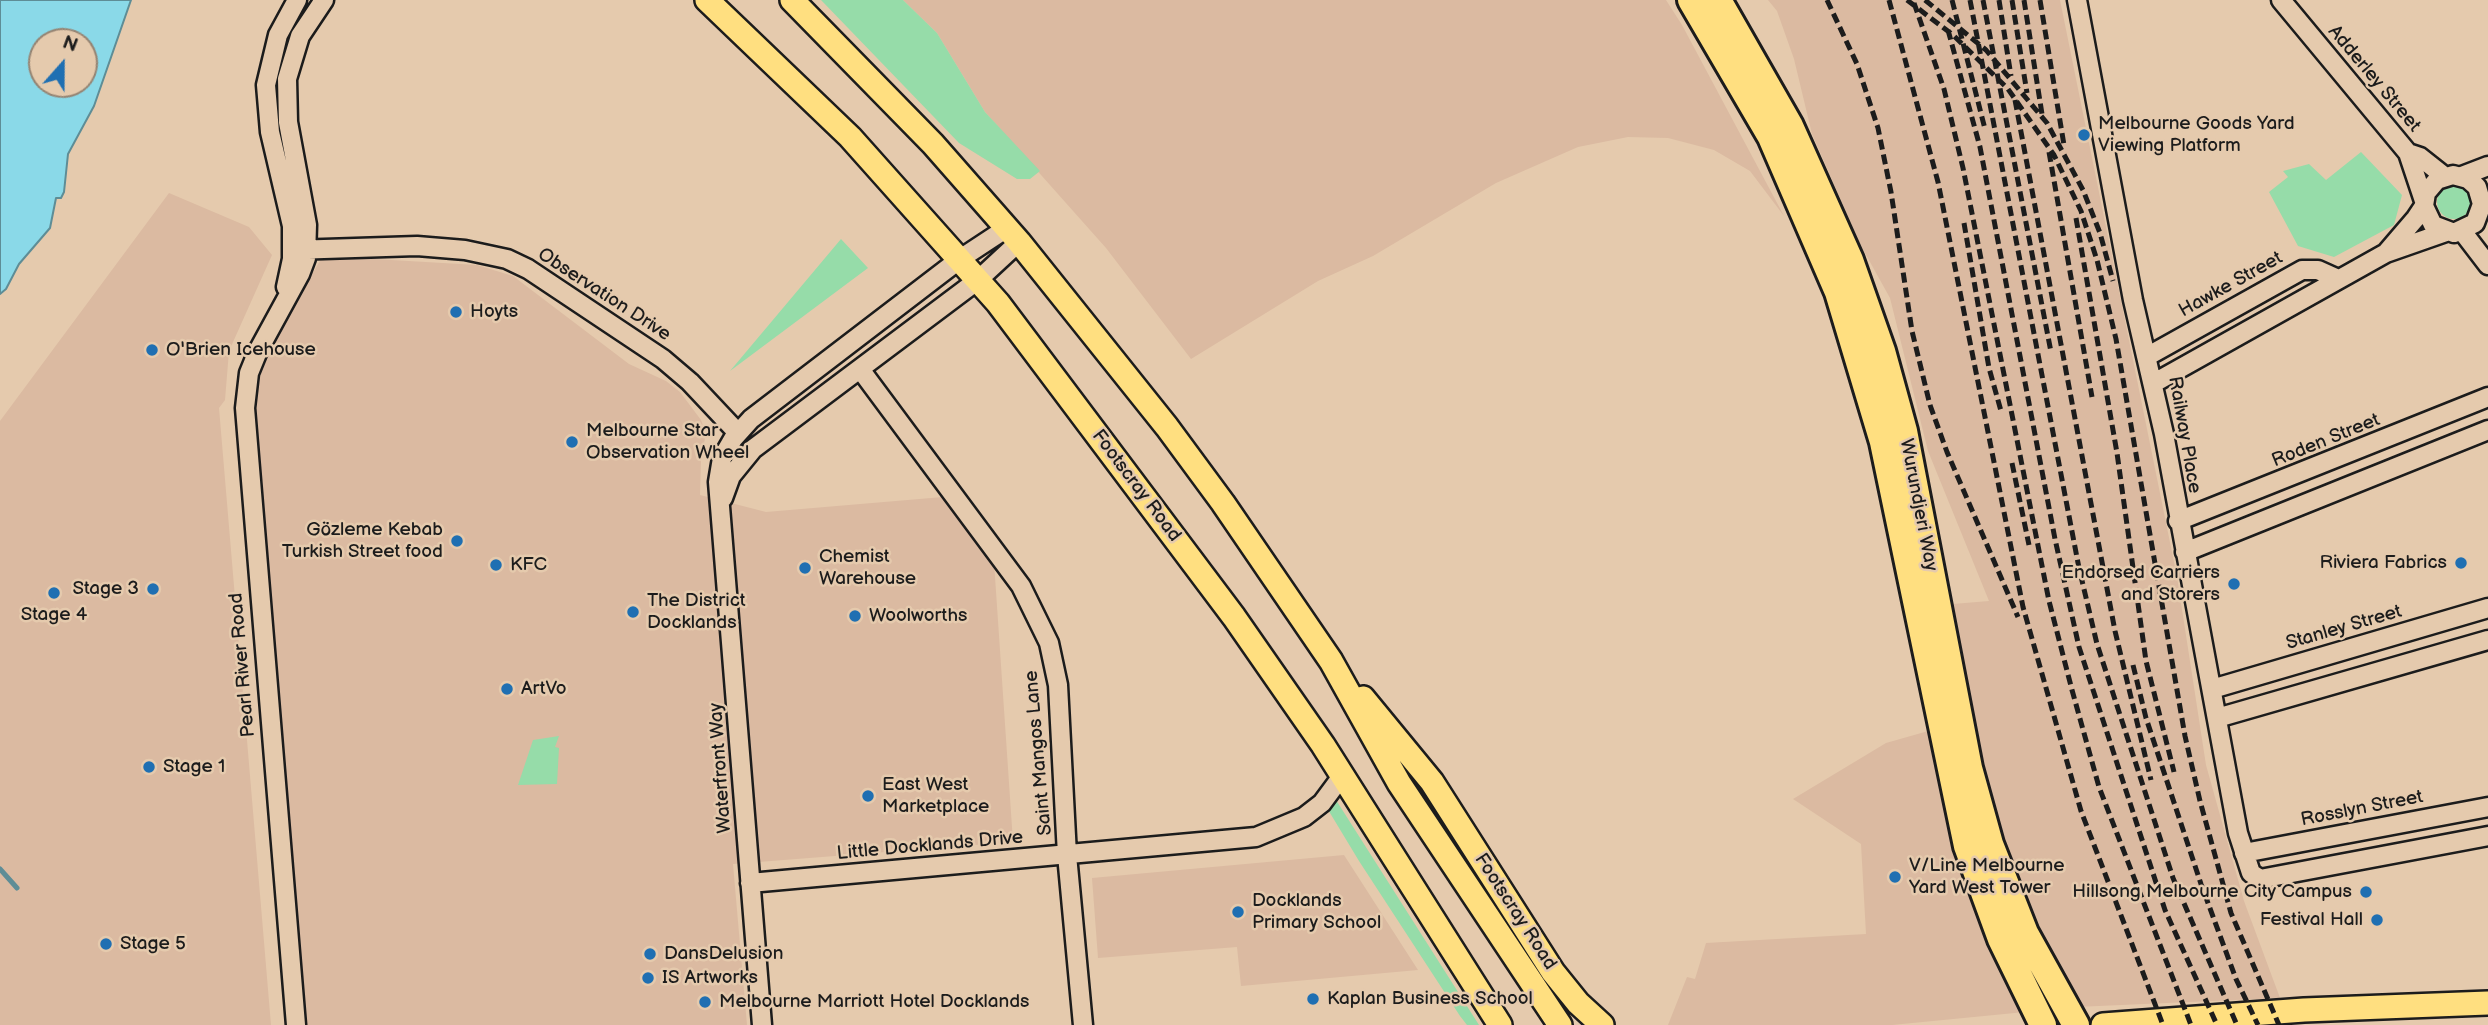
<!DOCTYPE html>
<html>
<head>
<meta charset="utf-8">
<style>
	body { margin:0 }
	#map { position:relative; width:2488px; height:1025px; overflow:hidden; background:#e5caad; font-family:"Balsamiq Sans",sans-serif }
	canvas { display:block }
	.north { position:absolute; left:28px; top:28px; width:70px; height:70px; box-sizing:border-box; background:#e5caad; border:2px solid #958473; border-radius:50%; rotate:21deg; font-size:19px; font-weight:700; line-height:28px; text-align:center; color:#1c1c1c }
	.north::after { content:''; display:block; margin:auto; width:24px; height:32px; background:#1f6fb2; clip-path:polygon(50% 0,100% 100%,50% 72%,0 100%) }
</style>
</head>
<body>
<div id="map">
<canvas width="2488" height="1025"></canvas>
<div class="north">N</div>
</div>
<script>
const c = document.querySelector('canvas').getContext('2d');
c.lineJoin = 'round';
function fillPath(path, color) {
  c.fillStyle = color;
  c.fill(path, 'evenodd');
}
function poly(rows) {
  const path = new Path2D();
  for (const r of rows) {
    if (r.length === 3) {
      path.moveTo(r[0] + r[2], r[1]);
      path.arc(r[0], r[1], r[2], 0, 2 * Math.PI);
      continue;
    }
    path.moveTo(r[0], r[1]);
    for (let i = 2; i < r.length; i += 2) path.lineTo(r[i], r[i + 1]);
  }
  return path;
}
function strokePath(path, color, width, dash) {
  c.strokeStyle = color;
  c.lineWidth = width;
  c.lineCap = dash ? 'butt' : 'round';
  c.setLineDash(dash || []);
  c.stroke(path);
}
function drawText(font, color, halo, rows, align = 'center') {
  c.font = font + ' "Balsamiq Sans",sans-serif';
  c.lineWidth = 5;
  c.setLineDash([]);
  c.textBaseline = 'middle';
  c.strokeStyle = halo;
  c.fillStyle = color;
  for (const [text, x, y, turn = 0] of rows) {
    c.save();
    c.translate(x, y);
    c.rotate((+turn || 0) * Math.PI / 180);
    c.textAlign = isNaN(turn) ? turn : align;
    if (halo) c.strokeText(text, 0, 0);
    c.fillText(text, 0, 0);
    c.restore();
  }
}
fillPath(poly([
	[903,0,1666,0,1682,25,1784,216,1750,171,1714,150,1668,138,1628,137,1578,147,1496,183,1373,256,1318,281,1191,359,1106,248,985,112,937,33],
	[1768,0,2060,0,2177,577,2206,765,2244,901,2280,998,2076,1007,1892,1025,1668,1025,1687,977,1695,979,1706,943,1866,934,1861,844,1793,799,1886,743,1967,720,1953,604,1989,601,1928,451,1890,298,1860,244,1812,134,1794,59,1777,11],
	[169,193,249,227,272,255,229,351,225,400,219,408,271,1025,0,1025,0,421],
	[323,256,477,265,513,276,629,364,666,381,680,392,701,420,706,433,701,459,700,495,766,512,943,497,994,562,1013,842,733,864,747,1025,305,1025,253,412,262,368,279,328],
	[1344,855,1418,970,1241,986,1237,947,1098,958,1092,878]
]), '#dbbaa1');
fillPath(poly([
	[821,0,903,0,937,33,985,112,1040,171,1030,179,1017,179,959,143],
	[2361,152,2402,195,2394,225,2334,257,2298,246,2269,192,2288,177,2283,171,2309,164,2326,180],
	[2454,202,17],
	[841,239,868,268,730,371],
	[559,736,555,747,559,748,557,784,518,785,533,740],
	[1336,800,1479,1025,1467,1025,1460,1016,1359,861,1327,808]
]), '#96dca9');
const water = poly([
	[0,0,131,0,94,106,68,154,64,192,61,198,56,198,50,228,19,264,6,289,0,294,0,0],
	[84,42,84,84,42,84,42,42,84,42]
]);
fillPath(water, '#8ad9e8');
strokePath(water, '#5e8d96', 2);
strokePath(poly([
	[0,869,17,888]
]), '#5e8d96', 5);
const minor = poly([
	[2077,0,2133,300,2164,434,2238,833,2251,873,2260,879,2488,836],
	[2281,0,2408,153,2424,201],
	[2408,153,2420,157,2444,176],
	[2462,176,2488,166],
	[2462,231,2488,265],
	[293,250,417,246,465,250,507,259,528,269,663,359,690,382,738,433],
	[2386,253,2416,218,2424,206,2426,193,2437,180,2453,175,2468,179,2477,187,2482,204,2475,223,2454,233,2433,225,2424,206],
	[286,287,292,259,292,226,270,132,266,85,278,35,297,0],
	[2148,356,2302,270,2318,270,2338,279],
	[860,369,1021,586,1049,643,1058,685,1067,855,1083,1025],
	[2154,383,2386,253,2446,232],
	[723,498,731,476,753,449,978,280,1019,242],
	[2178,521,2488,397],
	[2185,552,2488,430],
	[2212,689,2488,608],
	[2217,718,2488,640],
	[2244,853,2488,807],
	[750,883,1256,837,1304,817,1322,803,1342,776],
	[296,1025,245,408,249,373,258,351,300,274,306,258,307,225,288,122,287,79,300,36,324,0],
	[762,1025,718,482,722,458,733,439,751,419,960,259,1007,228]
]);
const major = poly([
	[707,0,850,137,998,303,1234,617,1323,745,1500,1025],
	[792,0,933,144,1019,242,1167,427,1223,503,1331,661,1399,783,1560,1025],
	[1363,698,1432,782,1553,972,1578,1003,1602,1025],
	[2103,1025,2304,1010,2488,1003]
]);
const highway = poly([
	[1691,0,1771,137,1838,292,1883,442,1967,846,2001,939,2043,1025],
	[1718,0,1790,126,1850,260,1882,351,1904,431,1969,768,1990,844,2025,933,2076,1025]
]);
strokePath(minor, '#1c1c1c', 23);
strokePath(major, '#1c1c1c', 28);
strokePath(highway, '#1c1c1c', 32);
strokePath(minor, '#e5caad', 18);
strokePath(major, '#ffdf80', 23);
strokePath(highway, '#ffdf80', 26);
strokePath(poly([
	[1827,0,1857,64,1878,128,1891,192,1912,331,1930,405,1947,452,2018,617],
	[1889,0,1938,182,2023,607,2081,811,2163,1025],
	[1907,0,1953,35,2008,89,2054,155,2081,211,2097,260,2116,339,2185,736,2200,801,2231,913,2279,1025],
	[1925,0,1986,50,2047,123,2083,190,2100,233,2113,281],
	[1952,0,1985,129],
	[1970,0,2079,568,2097,644,2173,878,2237,1025],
	[1983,0,2051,352],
	[1999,0,2011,76],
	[2012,0,2027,93],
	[2024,0,2042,114],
	[2040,0,2064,145],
	[1914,3,1944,89,1963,168,2049,601,2072,690,2099,787,2191,1025],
	[1948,30,1980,147,2055,539,2079,647,2165,910,2217,1025],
	[2015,100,2115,631,2151,780],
	[2049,152,2092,397],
	[2076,218,2117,453,2146,661,2174,772],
	[1964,223,1989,368,2001,411],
	[2012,463,2029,545],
	[2133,665,2146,718,2201,884,2236,979,2258,1025]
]), '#1c1c1c', 5, [10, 5]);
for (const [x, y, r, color] of [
	[2084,135,7,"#1f6fb2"],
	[456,312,7,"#1f6fb2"],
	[152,350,7,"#1f6fb2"],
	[572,442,7,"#1f6fb2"],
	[457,541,7,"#1f6fb2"],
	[2461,563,7,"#1f6fb2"],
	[496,565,7,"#1f6fb2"],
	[805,568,7,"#1f6fb2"],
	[2234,584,7,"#1f6fb2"],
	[153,589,7,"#1f6fb2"],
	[54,593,7,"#1f6fb2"],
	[633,612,7,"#1f6fb2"],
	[855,616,7,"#1f6fb2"],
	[507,689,7,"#1f6fb2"],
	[149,767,7,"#1f6fb2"],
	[868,796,7,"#1f6fb2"],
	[1895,877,7,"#1f6fb2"],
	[2366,892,7,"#1f6fb2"],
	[1238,912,7,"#1f6fb2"],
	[2377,920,7,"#1f6fb2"],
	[106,944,7,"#1f6fb2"],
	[650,954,7,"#1f6fb2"],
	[648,978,7,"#1f6fb2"],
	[1313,999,7,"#1f6fb2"],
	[705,1002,7,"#1f6fb2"]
]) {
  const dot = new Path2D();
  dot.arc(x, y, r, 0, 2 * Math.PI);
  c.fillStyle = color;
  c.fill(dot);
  strokePath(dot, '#e5caad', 2.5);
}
drawText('19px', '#1c1c1c', '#e5caad', [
	["Adderley Street",2374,79,50],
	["Hawke Street",2231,285,-29],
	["Observation Drive",604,295,33],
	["Railway Place",2184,435,80],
	["Roden Street",2326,441,-22],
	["Footscray Road",1136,486,53],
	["Wurundjeri Way",1918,505,79],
	["Stanley Street",2344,628,-16],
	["Pearl River Road",243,665,-95],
	["Saint Mangos Lane",1039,753,-95],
	["Waterfront Way",721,768,-94],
	["Rosslyn Street",2362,809,-11],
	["Little Docklands Drive",930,846,-5],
	["Footscray Road",1515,912,57]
]);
drawText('19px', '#1c1c1c', '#e5caad', [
	["Melbourne Goods Yard",2098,124],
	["Viewing Platform",2098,146],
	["Hoyts",470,312],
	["O'Brien Icehouse",166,350],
	["Melbourne Star",586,431],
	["Observation Wheel",586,453],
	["Gözleme Kebab",443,530,"right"],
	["Turkish Street food",443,552,"right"],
	["Chemist",819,557],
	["Warehouse",819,579],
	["Riviera Fabrics",2447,563,"right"],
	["KFC",510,565],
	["Endorsed Carriers",2220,573,"right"],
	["and Storers",2220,595,"right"],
	["Stage 3",139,589,"right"],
	["The District",647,601],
	["Docklands",647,623],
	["Stage 4",54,615,"center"],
	["Woolworths",869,616],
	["ArtVo",521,689],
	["Stage 1",163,767],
	["East West",882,785],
	["Marketplace",882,807],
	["V/Line Melbourne",1909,866],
	["Yard West Tower",1909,888],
	["Hillsong Melbourne City Campus",2352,892,"right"],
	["Docklands",1252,901],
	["Primary School",1252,923],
	["Festival Hall",2363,920,"right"],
	["Stage 5",120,944],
	["DansDelusion",664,954],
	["IS Artworks",662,978],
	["Kaplan Business School",1327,999],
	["Melbourne Marriott Hotel Docklands",719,1002]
], 'left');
</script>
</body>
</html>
